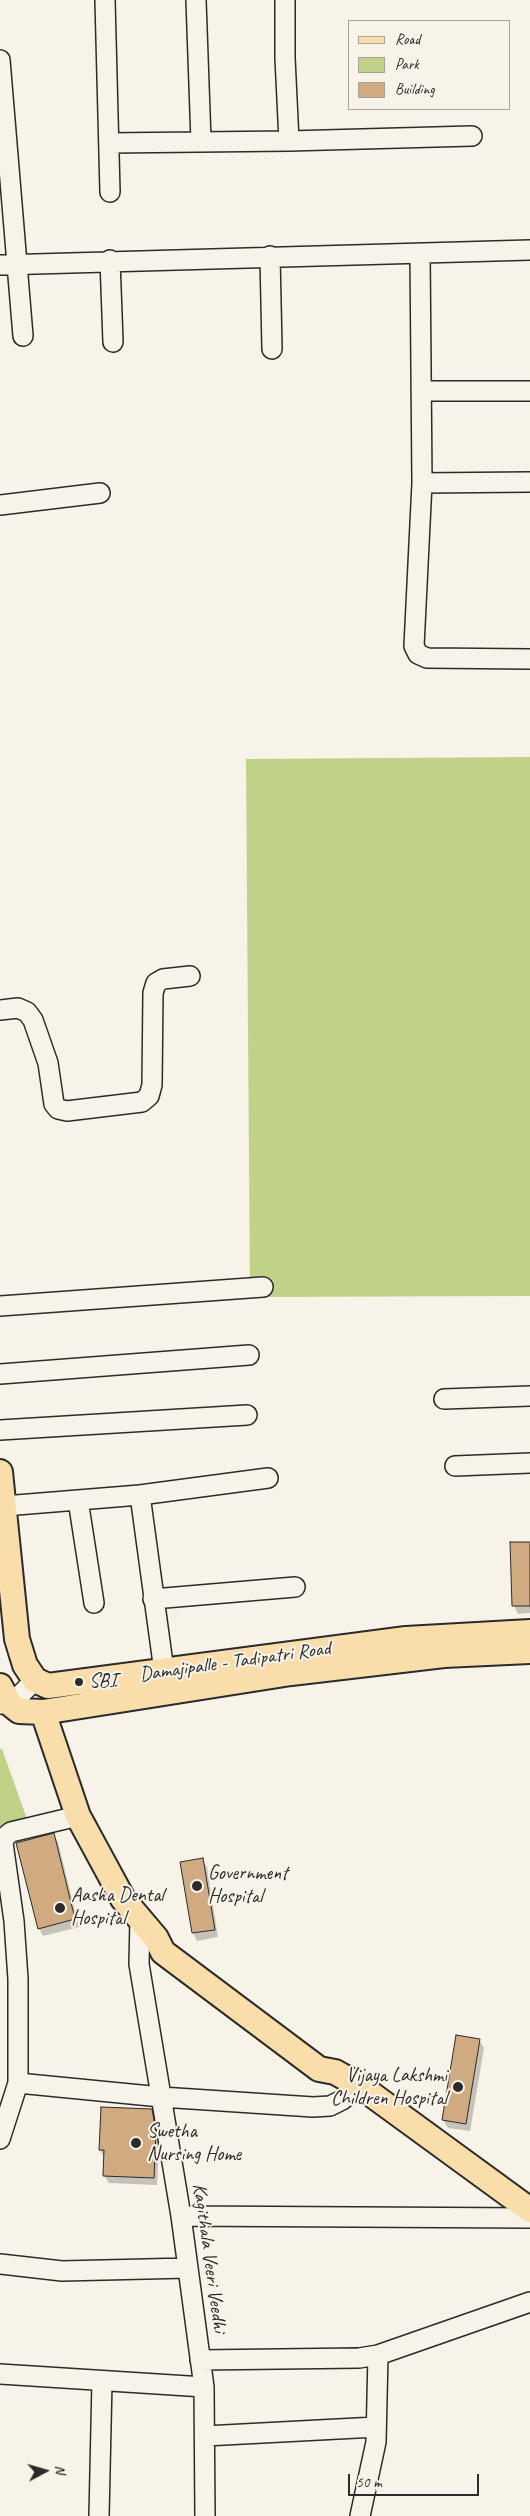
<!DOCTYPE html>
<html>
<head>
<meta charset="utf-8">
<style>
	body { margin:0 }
	#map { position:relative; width:530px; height:2516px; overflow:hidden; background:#f7f3e8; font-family:Caveat,sans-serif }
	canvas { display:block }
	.legend { position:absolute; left:348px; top:20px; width:162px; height:90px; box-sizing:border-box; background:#f7f3e8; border:1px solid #a5a39c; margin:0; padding:6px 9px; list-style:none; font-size:15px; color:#2b2b2b }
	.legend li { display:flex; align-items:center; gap:10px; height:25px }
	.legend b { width:25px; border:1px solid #a5a39c }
	.north { position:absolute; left:20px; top:2446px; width:50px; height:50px; -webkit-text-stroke:4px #f7f3e8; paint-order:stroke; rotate:84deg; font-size:14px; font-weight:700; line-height:20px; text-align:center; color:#2b2b2b }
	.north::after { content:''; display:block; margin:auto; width:18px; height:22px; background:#2b2b2b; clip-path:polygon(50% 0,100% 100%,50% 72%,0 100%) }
	.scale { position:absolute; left:348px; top:2474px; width:131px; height:22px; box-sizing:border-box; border:2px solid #2b2b2b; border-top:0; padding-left:6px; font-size:15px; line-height:18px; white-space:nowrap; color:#2b2b2b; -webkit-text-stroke:4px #f7f3e8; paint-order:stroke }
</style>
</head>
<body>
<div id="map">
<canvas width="530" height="2516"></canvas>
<ul class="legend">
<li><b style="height:6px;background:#f9deab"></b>Road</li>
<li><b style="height:14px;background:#bfd288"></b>Park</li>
<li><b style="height:14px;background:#d0ab82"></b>Building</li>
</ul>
<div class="north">N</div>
<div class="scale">50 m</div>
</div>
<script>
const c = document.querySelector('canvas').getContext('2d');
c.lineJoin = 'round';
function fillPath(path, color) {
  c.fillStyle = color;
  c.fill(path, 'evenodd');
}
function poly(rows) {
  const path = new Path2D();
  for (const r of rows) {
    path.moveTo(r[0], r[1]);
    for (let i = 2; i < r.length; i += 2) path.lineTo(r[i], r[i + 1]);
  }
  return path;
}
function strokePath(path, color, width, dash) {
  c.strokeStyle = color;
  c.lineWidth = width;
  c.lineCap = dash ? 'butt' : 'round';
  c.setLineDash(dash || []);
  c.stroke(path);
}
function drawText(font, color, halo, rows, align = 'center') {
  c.font = font + ' Caveat,sans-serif';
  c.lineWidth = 4;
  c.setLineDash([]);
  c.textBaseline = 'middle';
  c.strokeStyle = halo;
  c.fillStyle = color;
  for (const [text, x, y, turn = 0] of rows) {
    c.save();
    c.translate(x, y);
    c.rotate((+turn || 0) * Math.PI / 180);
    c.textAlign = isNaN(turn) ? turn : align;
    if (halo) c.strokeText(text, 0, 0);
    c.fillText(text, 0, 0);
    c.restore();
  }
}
fillPath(poly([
	[530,757,530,1296,250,1297,246,759],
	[0,1749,2,1749,31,1830,0,1833]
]), '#bfd288');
fillPath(poly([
	[530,1543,530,1613,518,1614,514,1606],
	[53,1835,58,1842,79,1927,43,1936,39,1928],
	[202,1860,207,1867,218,1937,197,1941,193,1933,181,1863],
	[479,2040,484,2048,470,2131,448,2128,443,2120],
	[151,2110,156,2118,159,2141,157,2185,109,2183,104,2175,104,2158,100,2150]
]), '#0003');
const building = poly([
	[510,1542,530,1542,530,1606,512,1606,510,1542],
	[54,1833,75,1919,38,1929,16,1843,54,1833],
	[203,1858,215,1930,192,1933,180,1862,203,1858],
	[456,2035,480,2039,466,2124,442,2120,456,2035],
	[101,2107,152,2109,156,2132,154,2178,103,2176,104,2150,99,2150,101,2107]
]);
fillPath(building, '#d0ab82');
strokePath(building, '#2b2b2b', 1);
const minor = poly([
	[105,0,110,192],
	[196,0,201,141],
	[285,0,285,58,289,141],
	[0,60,23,336],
	[109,143,289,141,472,136],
	[420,253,422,483,414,646,418,654,427,658,530,659],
	[270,256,272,349],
	[110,260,113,342],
	[0,265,530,250],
	[421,391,530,391],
	[422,483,530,482],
	[0,505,100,493],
	[0,1010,18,1008,27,1012,33,1020,48,1063,54,1104,58,1109,67,1111,142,1102,149,1096,152,1085,153,993,156,983,163,979,190,976],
	[0,1306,263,1287],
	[0,1374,249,1355],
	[444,1399,530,1396],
	[0,1430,247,1415],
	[455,1466,530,1463],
	[140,1495,164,1671],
	[78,1500,94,1603],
	[4,1506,140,1495,268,1478],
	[153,1599,295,1587],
	[0,1704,9,1703,20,1695,35,1680],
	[140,1919,139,1964,181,2216,204,2387,205,2516],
	[18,2083,18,1979,14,1921,3,1843,6,1836,11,1832,78,1816],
	[0,2139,18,2083,161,2097,313,2107,330,2106,342,2100,360,2086],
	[181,2216,530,2218],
	[0,2264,62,2271,188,2268],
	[200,2360,359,2358,378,2355,530,2302],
	[0,2374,204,2387],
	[205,2436,376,2427],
	[99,2516,102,2381],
	[360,2516,376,2442,378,2355]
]);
const major = poly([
	[0,1472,17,1639,25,1665,35,1680,48,1686,406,1639,530,1632],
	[0,1686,9,1703,19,1711,43,1712,291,1673,444,1655,530,1651],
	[43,1712,78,1816,123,1899,156,1938,163,1952,319,2069,335,2072,360,2086,530,2210]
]);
strokePath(minor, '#2b2b2b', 22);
strokePath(major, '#2b2b2b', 28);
strokePath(minor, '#f7f3e8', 19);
strokePath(major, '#f9deab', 24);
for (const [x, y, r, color] of [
	[79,1682,5,"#2b2b2b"],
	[197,1886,6,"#2b2b2b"],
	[60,1908,6,"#2b2b2b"],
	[458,2087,6,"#2b2b2b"],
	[136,2143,6,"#2b2b2b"]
]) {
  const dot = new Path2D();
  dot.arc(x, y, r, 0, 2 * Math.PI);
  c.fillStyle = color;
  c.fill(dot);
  strokePath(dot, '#f7f3e8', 2);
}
drawText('20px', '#2b2b2b', '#f7f3e8', [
	["Damajipalle - Tadipatri Road",235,1662,-8],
	["Kagithala Veeri Veedhi",209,2258,82]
]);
drawText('20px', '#2b2b2b', '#f7f3e8', [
	["SBI",89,1682],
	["Government",208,1874],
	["Hospital",208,1897],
	["Aasha Dental",71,1896],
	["Hospital",71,1919],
	["Vijaya Lakshmi",447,2076,"right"],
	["Children Hospital",447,2099,"right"],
	["Swetha",147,2132],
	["Nursing Home",147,2155]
], 'left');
</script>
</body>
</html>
